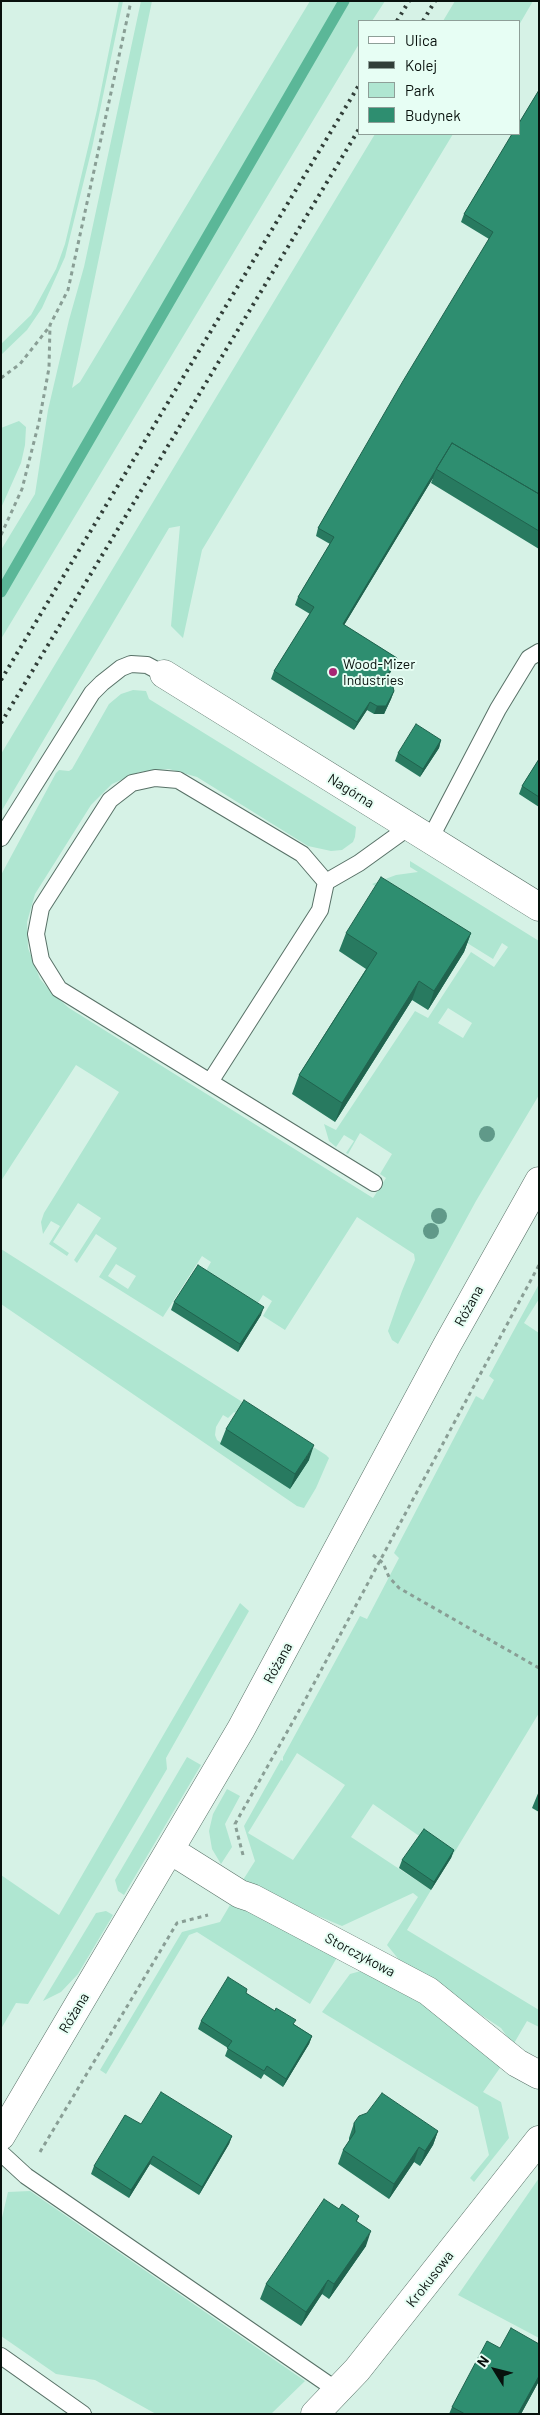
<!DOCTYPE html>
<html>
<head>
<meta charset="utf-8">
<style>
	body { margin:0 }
	#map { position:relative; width:540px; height:2415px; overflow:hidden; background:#d6f2e6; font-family:Barlow,sans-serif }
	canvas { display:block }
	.frame { position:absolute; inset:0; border:2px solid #08110d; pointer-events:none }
	.legend { position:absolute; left:358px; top:20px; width:162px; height:115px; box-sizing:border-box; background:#e7fef4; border:1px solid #8e9f98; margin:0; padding:6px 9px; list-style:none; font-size:15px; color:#08110d }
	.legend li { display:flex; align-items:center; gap:10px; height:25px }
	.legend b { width:25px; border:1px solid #8e9f98 }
	.north { position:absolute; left:470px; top:2345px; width:50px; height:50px; -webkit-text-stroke:4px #e7fef4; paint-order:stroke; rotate:306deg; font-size:14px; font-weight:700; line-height:20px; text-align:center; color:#08110d }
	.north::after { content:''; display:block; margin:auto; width:18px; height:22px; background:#08110d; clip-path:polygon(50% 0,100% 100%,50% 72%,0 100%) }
</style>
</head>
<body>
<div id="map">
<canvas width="540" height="2415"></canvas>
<div class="frame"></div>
<ul class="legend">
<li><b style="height:6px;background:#fff"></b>Ulica</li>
<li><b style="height:6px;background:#313e38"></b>Kolej</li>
<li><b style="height:14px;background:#afe6d1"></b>Park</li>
<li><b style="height:14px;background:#2e8e70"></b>Budynek</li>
</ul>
<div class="north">N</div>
</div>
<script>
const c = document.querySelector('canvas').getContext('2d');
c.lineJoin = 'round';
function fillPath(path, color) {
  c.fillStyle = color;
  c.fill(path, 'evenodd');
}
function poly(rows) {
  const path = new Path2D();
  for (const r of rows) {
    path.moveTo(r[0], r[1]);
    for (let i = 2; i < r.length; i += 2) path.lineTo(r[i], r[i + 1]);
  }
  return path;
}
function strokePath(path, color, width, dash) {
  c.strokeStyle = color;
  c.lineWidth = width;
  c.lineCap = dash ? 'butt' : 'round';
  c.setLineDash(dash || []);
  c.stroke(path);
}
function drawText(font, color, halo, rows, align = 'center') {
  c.font = font + ' Barlow,sans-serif';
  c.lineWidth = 4;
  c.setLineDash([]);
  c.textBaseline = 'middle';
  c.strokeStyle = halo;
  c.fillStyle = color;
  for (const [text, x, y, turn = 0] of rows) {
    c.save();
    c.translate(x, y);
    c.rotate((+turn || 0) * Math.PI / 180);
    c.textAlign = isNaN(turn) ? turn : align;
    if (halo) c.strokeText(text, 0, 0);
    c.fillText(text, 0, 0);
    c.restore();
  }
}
fillPath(poly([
	[119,1,123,1,92,148,65,257,42,308,27,330,1,355,1,344,31,315,56,269,65,244,97,110],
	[141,1,152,1,72,388,80,382,310,1,385,1,372,21,359,21,359,44,1,639,1,550,35,494,48,410,69,320,84,267],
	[455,1,533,1,519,25,519,21,443,21],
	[375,134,453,134,202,550,183,638,171,626,180,526,169,528,1,812,1,754],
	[19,421,26,427,25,445,21,463,1,508,1,428],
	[133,690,146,691,149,699,356,827,355,837,353,842,342,850,331,851,308,846,197,777,169,769,139,772,112,784,91,805,35,894,27,922,28,948,40,979,53,994,69,1008,373,1198,386,1178,380,1174,392,1154,360,1133,348,1154,346,1153,354,1141,344,1135,336,1147,329,1141,324,1124,336,1130,415,1011,428,1018,471,952,494,967,508,947,502,943,493,959,372,884,396,875,418,872,410,867,410,861,539,941,539,1095,476,1201,398,1344,392,1340,388,1331,402,1291,415,1260,414,1254,357,1217,285,1330,263,1316,272,1301,263,1295,255,1308,203,1276,211,1262,202,1256,163,1317,99,1277,117,1248,96,1234,77,1263,74,1260,101,1218,78,1203,53,1242,69,1253,67,1256,49,1244,60,1226,51,1221,43,1234,41,1222,44,1213,119,1092,76,1065,1,1181,1,875,56,773,59,770,69,771,72,769,109,704,121,694],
	[448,1008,472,1023,463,1038,438,1023],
	[116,1264,136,1276,128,1289,108,1276],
	[1,1249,326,1455,329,1458,316,1488,304,1508,297,1506,1,1304],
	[234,1412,308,1460,290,1488,217,1440,215,1435,216,1427,223,1415,228,1418],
	[539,1284,539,1299,524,1323,539,1333,539,1713,451,1858,373,1804,351,1837,431,1890,407,1930,539,2010,539,2027,527,2021,513,2045,501,2028,400,1961,387,1945,418,1897,413,1893,342,1926,245,1885,247,1882,243,1880,255,1861,244,1826,281,1760,283,1761,283,1757,360,1616,367,1619,399,1558,394,1553,476,1396,483,1400,494,1380,489,1376],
	[297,1753,345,1785,293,1860,248,1833],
	[240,1603,249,1611,166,1758,167,1769,28,2004,16,2003,1,2029,1,1875,59,1915],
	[187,1757,201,1765,124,1895,118,1891,115,1880],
	[227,1789,240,1796,225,1824,232,1847,221,1864,212,1849,209,1831,213,1814],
	[234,1904,339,1954,310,2004,197,1932,189,1935,106,2074,100,2070,182,1932,220,1922,230,1905,232,1906],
	[106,1911,113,1915,78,1974,61,1992,43,2001,96,1913],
	[368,1969,442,2013,502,2065,483,2092,501,2102,509,2138,474,2182,470,2178,489,2155,478,2107,322,2012,350,1974],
	[539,2178,539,2338,458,2295],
	[30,2191,305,2381,271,2414,156,2414,95,2380,56,2374,1,2336,1,2222,8,2192]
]), '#afe6d1');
strokePath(poly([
	[1,592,344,1]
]), '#5bb798', 11);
const service = poly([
	[1,838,92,693,102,683,121,668,131,664,147,665,164,674],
	[430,839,498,709,529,658,539,652],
	[210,1082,320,910,326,882],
	[374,1183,59,989,41,960,36,934,41,908,110,800,132,783,155,778,178,780,302,854,326,882,359,863,409,827],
	[1,2153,26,2176,338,2391],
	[1,2356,83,2414]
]);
const minor = poly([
	[164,674,539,907],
	[170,1850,240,1894,252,1898,428,1991,517,2063,539,2075],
	[1,2136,241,1729,446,1347,539,1181],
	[315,2414,357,2370,539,2140]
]);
strokePath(service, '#587167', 18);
strokePath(minor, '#587167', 29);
strokePath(poly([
	[1,378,20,364,50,326],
	[1,535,22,489,39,422,49,368,50,325,68,290,131,1],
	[373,1555,383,1563,389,1577,399,1588,539,1668],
	[243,1855,235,1824,304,1702,539,1265],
	[40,2152,177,1923,208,1915]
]), '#899e95', 3, [4, 4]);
strokePath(service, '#fff', 16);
strokePath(minor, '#fff', 28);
strokePath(poly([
	[397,21,409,1],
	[423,21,435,1],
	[1,680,359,85],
	[1,723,359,129]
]), '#313e38', 4, [2.5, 5]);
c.fillStyle = '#609989';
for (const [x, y] of [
	[487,1134],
	[439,1216],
	[431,1231]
]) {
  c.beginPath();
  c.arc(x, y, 8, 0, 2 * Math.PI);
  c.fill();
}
fillPath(poly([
	[539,90,539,549,431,483,433,478,344,625,397,658,394,666,386,680,394,691,391,699,384,714,374,714,367,710,354,730,271,679,274,671,310,614,295,605,298,597,330,544,316,536,318,528,489,239,461,222,464,214],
	[441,740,439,748,420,777,395,761,398,753],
	[539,759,539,807,519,794,522,786],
	[346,933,471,933,464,952,428,1010,412,1000,335,1122,292,1094,299,1075,366,969,339,951],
	[174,1302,261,1315,238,1352,171,1310],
	[226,1429,309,1460,290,1489,220,1444],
	[539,1791,539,1812,532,1808],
	[454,1850,451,1858,431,1890,399,1868,402,1860],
	[246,1993,312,2036,309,2044,283,2087,264,2074,261,2079,225,2056,228,2048,198,2029,201,2021],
	[354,2123,438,2131,433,2145,420,2166,414,2162,389,2199,338,2164,343,2150,349,2141,349,2138],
	[141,2124,232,2136,229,2144,199,2195,150,2164,129,2198,91,2174,94,2166],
	[339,2209,359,2216,357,2221,366,2246,329,2299,322,2294,301,2326,260,2299,266,2284],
	[539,2344,539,2381,521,2414,449,2414,452,2407,500,2348]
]), '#287a60');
fillPath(poly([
	[436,470,433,478,340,632,343,624],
	[397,658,394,666,382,687,385,679],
	[394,691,391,699,384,714,374,714,377,706],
	[370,702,367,710,354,730,357,722],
	[441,740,439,748,420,777,423,769],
	[471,933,464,952,428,1010,434,991],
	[419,981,412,1000,335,1122,342,1103],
	[264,1307,261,1315,238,1352,240,1344],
	[314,1445,309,1460,290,1489,295,1474],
	[454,1850,451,1858,431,1890,434,1882],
	[312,2036,309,2044,283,2087,286,2079],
	[438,2131,433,2145,420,2166,425,2151],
	[232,2136,229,2144,199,2195,202,2187],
	[419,2147,414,2162,389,2199,394,2184],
	[153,2156,150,2164,129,2198,131,2190],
	[371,2231,366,2246,329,2299,334,2284],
	[328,2280,322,2294,301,2326,306,2312],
	[539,2376,539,2381,521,2414,518,2414]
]), '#20634e');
const building = poly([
	[539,90,539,494,452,443,343,624,397,658,385,679,392,683,394,691,386,706,377,706,370,702,357,722,274,671,314,607,298,597,334,537,318,528,403,381,493,232,464,214,512,134,519,134,519,123,539,90],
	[452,443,539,494,539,531,436,469,452,443],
	[416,724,441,740,423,769,398,753,416,724],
	[539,759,539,797,522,786,539,759],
	[381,877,471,933,434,991,419,981,342,1103,299,1075,377,953,346,933,381,877],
	[198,1265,264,1307,240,1344,174,1302,198,1265],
	[244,1400,314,1445,295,1474,226,1429,244,1400],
	[424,1829,454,1850,434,1882,402,1860,424,1829],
	[228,1977,247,1989,246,1993,275,2011,276,2008,296,2020,293,2024,312,2036,286,2079,267,2066,264,2071,227,2048,232,2041,201,2021,228,1977],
	[161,2092,232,2136,202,2187,153,2156,131,2190,94,2166,125,2115,141,2124,161,2092],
	[382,2093,438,2131,425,2151,419,2147,394,2184,343,2150,355,2132,354,2123,359,2116,367,2113,382,2093],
	[324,2199,339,2209,342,2204,359,2216,356,2221,371,2231,334,2284,328,2280,306,2312,266,2284,324,2199],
	[511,2328,539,2344,539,2376,518,2414,465,2414,452,2407,487,2341,500,2348,511,2328]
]);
fillPath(building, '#2e8e70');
strokePath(building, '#20634e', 1);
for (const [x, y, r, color] of [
	[333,672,5,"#a82674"]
]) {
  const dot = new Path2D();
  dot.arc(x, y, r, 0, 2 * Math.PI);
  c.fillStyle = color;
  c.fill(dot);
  strokePath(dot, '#e7fef4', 2);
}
drawText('14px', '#08110d', '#e7fef4', [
	["Wood-Mizer",343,664],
	["Industries",343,680]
], 'left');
drawText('14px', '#08110d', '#e7fef4', [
	["Nagórna",351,791,32],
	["Różana",469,1306,-61],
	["Różana",278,1663,-61],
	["Storczykowa",360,1955,28],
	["Różana",74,2013,-59],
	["Krokusowa",430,2279,-52]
]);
</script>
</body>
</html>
